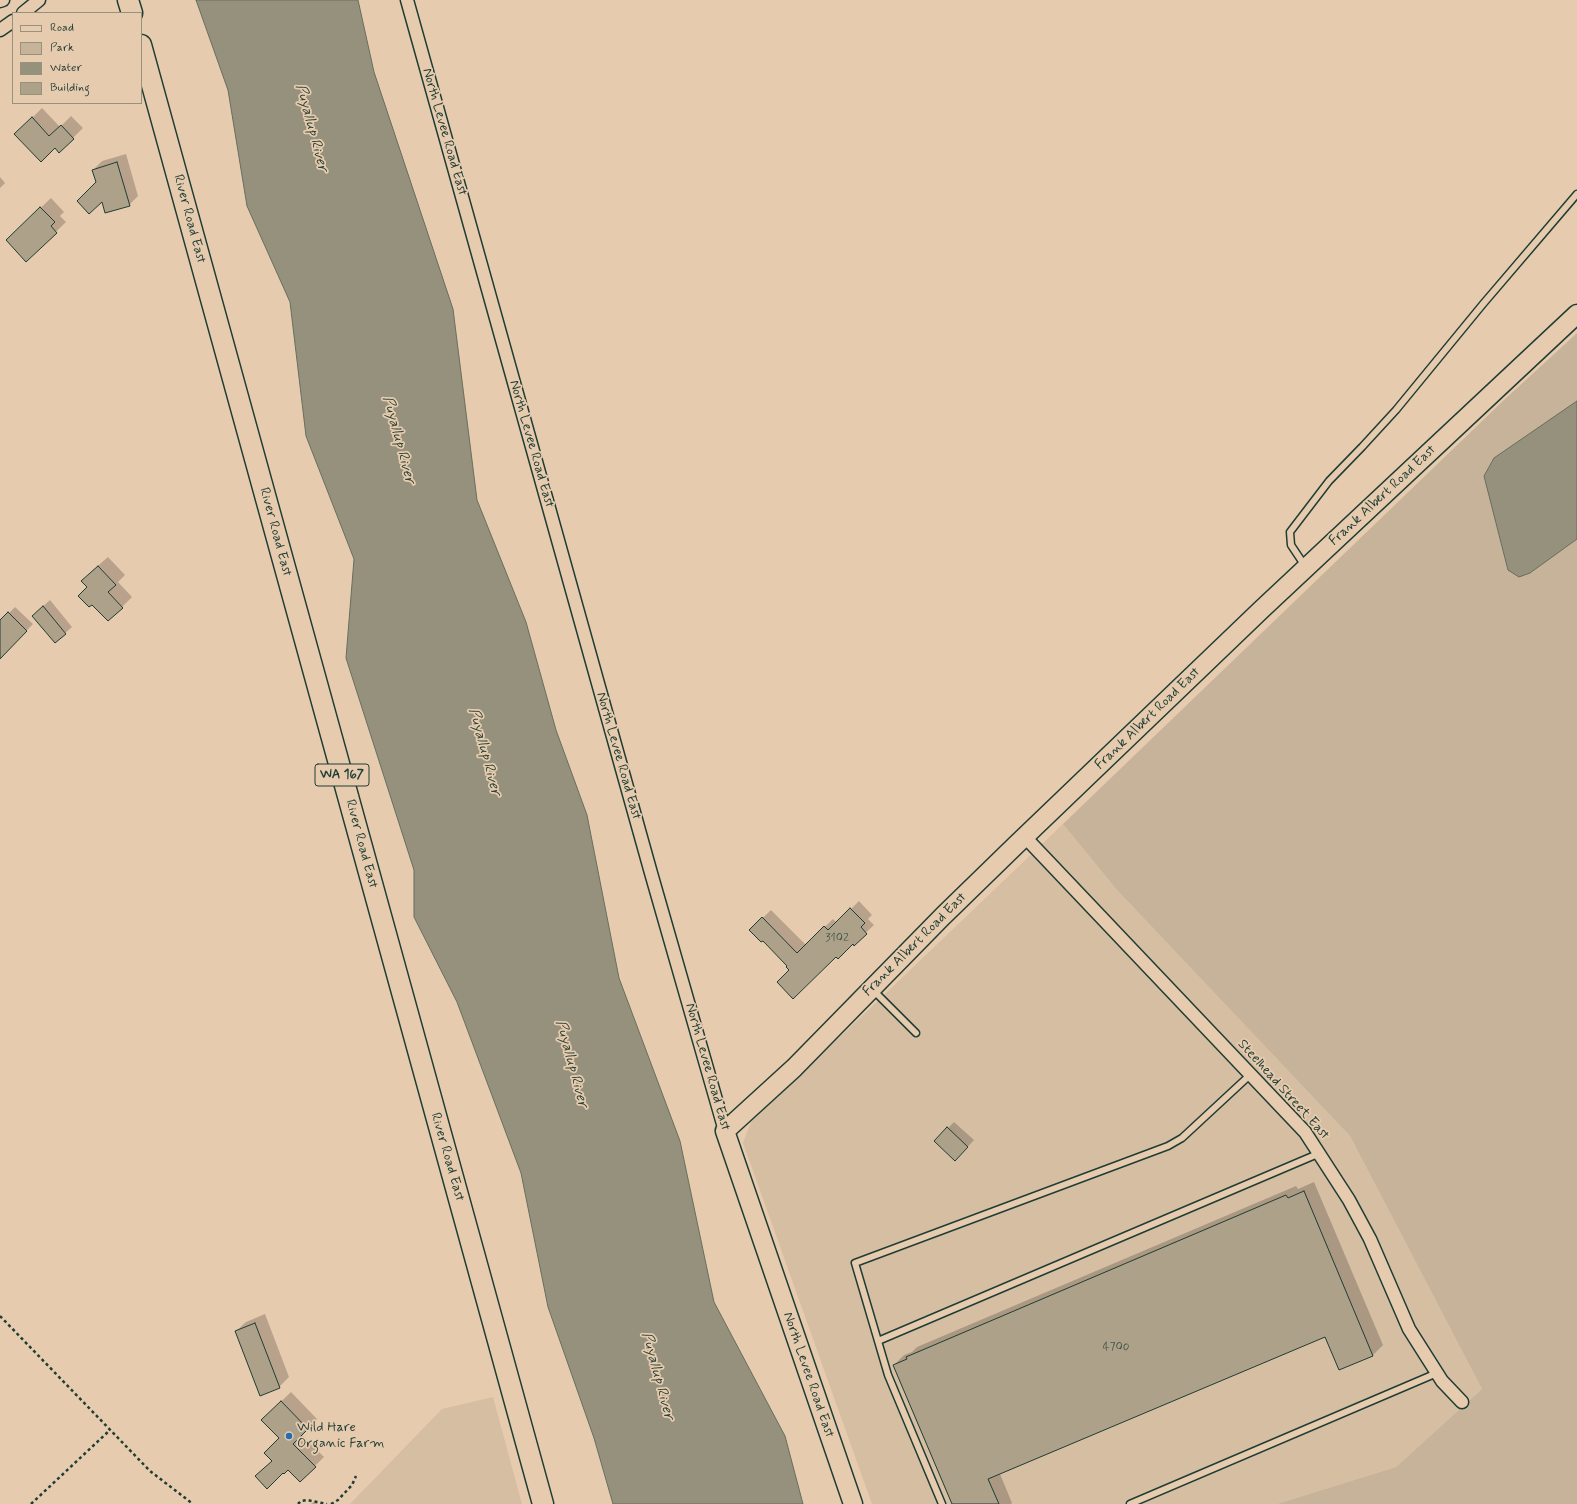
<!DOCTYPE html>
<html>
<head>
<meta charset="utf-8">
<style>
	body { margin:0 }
	#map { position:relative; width:1577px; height:1504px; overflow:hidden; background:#e7cbae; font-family:Mynerve,sans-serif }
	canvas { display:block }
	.legend { position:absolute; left:12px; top:12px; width:130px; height:92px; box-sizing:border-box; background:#e7cbae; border:1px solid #97927d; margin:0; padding:5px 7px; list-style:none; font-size:12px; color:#1f3d34 }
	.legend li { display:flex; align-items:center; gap:8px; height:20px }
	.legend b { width:20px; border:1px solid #97927d }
</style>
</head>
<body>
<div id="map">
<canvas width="1577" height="1504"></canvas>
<ul class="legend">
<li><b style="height:5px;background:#e7cbae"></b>Road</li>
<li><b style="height:11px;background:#c6b39a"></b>Park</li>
<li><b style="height:11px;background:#96917c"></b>Water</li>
<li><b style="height:11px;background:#ada18a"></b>Building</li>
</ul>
</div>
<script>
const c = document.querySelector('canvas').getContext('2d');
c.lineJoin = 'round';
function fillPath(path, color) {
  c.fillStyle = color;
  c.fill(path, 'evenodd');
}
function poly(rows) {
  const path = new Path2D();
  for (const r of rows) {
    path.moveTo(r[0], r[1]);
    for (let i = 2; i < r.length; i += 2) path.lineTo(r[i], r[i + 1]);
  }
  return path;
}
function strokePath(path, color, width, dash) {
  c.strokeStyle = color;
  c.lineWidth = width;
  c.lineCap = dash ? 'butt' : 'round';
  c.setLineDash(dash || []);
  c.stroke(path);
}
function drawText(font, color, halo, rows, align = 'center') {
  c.font = font + ' Mynerve,sans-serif';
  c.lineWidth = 3.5;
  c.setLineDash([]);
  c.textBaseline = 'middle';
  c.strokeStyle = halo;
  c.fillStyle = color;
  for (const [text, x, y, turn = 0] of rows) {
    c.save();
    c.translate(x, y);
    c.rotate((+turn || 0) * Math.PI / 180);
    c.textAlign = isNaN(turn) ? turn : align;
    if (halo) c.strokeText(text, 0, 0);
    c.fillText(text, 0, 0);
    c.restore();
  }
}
fillPath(poly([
	[1063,824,1117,890,1350,1136,1482,1389,1396,1467,1277,1504,872,1504,743,1143,751,1122],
	[493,1397,522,1504,350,1504,442,1409]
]), '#d6bea3');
fillPath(poly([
	[1577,333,1577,1504,1277,1504,1396,1467,1482,1389,1350,1136,1117,890,1063,824,1504,400]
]), '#c6b39a');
const water = poly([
	[196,0,358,0,374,72,453,309,477,500,526,622,556,730,587,815,619,978,680,1141,714,1302,785,1436,803,1504,613,1504,594,1438,548,1307,521,1173,457,1002,414,917,414,870,346,658,354,559,306,436,290,302,247,206,228,90,196,0],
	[1577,401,1577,539,1530,573,1519,577,1508,570,1484,476,1494,458,1577,401]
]);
fillPath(water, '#96917c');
strokePath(water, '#666f5f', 1);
fillPath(poly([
	[42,108,60,127,71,116,83,128,60,151,55,146,16,134],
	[126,154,138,196,129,205,97,183,93,170,102,161],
	[0,177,5,183,0,188],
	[51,198,64,212,60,216,66,222,26,261,7,240],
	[108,557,125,575,118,582,132,597,122,607,88,587,92,571],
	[50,600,72,627,55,642,39,610],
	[15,607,33,624,6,652,0,646,0,622],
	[859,901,872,915,868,919,874,925,854,944,853,943,836,956,790,970,789,966,763,939,750,930,771,910,806,945,833,919,837,923],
	[954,1122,974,1140,962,1153,948,1128],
	[1314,1182,1383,1345,1373,1355,1339,1369,1325,1336,1000,1474,1012,1503,1011,1504,953,1504,894,1365,904,1355,912,1352,917,1347,1296,1186,1298,1189],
	[265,1314,289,1377,279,1387,236,1331,246,1322],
	[291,1392,317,1419,301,1434,324,1457,300,1481,288,1469,273,1460,280,1438,262,1420],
	[315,1501,318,1504,311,1504]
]), '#0003');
const building = poly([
	[32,117,49,136,61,125,74,139,59,153,55,148,41,162,14,134,32,117],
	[117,162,130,206,105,213,102,202,89,214,77,201,96,182,92,170,117,162],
	[40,207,55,222,51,226,57,233,26,262,6,240,40,207],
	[98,566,116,585,108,592,123,608,108,621,92,605,89,607,78,596,87,587,81,581,98,566],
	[43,606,66,634,55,643,32,616,43,606],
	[8,612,27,631,0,659,0,620,8,612],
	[850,908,865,923,861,927,867,934,854,946,853,944,838,959,836,957,793,999,777,982,789,970,786,967,787,966,763,941,761,942,749,930,762,917,797,953,824,926,828,930,850,908],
	[947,1127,968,1147,955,1161,934,1141,947,1127],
	[1304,1191,1373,1356,1339,1370,1325,1337,988,1479,999,1504,952,1504,893,1365,907,1359,906,1357,1286,1195,1288,1198,1304,1191],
	[255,1323,280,1388,260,1396,235,1331,255,1323],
	[281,1401,308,1429,293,1444,316,1467,300,1482,288,1470,284,1474,283,1473,267,1489,255,1476,272,1461,264,1453,279,1438,261,1420,281,1401]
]);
fillPath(building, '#ada18a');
strokePath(building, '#1f3d34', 1);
const lane = poly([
	[1305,566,1291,545,1290,532,1329,481,1362,447,1396,410,1483,304,1577,194],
	[873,990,916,1033],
	[878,1341,1320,1153],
	[942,1504,888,1375,855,1263,1168,1146,1182,1138,1250,1075],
	[1130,1504,1437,1373]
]);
const street = poly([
	[407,0,651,873,725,1131],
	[0,1,3,0],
	[23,13,39,0],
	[0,30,13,21],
	[1025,837,1305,1132,1349,1200,1370,1239,1409,1329,1442,1381,1462,1402]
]);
const secondary = poly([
	[853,1504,725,1131,794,1068,943,916,1017,844,1262,609,1577,314]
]);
const primary = poly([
	[128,0,132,13],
	[141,45,543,1504]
]);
strokePath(lane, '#1f3d34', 9);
strokePath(street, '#1f3d34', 15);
strokePath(secondary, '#1f3d34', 21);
strokePath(primary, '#1f3d34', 23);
strokePath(poly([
	[0,1316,150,1471,193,1504],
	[31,1504,110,1430],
	[298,1504,301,1501,307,1500,327,1504],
	[331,1504,338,1500,352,1485,356,1476]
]), '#1f3d34', 2.5, [3, 3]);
strokePath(lane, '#e7cbae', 6);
strokePath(street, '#e7cbae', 12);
strokePath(secondary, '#e7cbae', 18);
strokePath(primary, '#e7cbae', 20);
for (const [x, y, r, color] of [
	[289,1436,4,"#1f6fb2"]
]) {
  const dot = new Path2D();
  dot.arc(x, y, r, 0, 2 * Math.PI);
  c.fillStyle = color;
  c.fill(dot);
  strokePath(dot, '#e7cbae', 1.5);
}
drawText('12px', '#42564a', null, [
	["3102",837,938],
	["4700",1116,1347]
]);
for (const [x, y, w] of [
	[342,775,54]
]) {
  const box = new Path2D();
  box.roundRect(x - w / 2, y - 11, w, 22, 3);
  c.fillStyle = '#e7cbae';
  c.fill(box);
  strokePath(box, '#1f3d34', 1);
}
drawText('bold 13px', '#1f3d34', null, [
	["WA 167",342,775]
]);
drawText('14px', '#1f3d34', '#e7cbae', [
	["North Levee Road East",444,132,74],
	["River Road East",189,219,75],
	["North Levee Road East",531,444,74],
	["Frank Albert Road East",1383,496,-43],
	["River Road East",275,532,75],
	["Frank Albert Road East",1148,719,-44],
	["North Levee Road East",618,756,74],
	["River Road East",361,844,75],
	["Frank Albert Road East",915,945,-45],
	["North Levee Road East",707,1067,74],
	["Steelhead Street East",1283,1090,48],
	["River Road East",447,1157,74],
	["North Levee Road East",808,1375,71]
]);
drawText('14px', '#1f3d34', '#e7cbae', [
	["Wild Hare",297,1428],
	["Organic Farm",297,1444]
], 'left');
drawText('italic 15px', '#2b453b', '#e7cbae', [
	["Puyallup River",311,128,75],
	["Puyallup River",398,440,75],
	["Puyallup River",484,752,75],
	["Puyallup River",571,1064,75],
	["Puyallup River",657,1376,75]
]);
</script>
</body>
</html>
